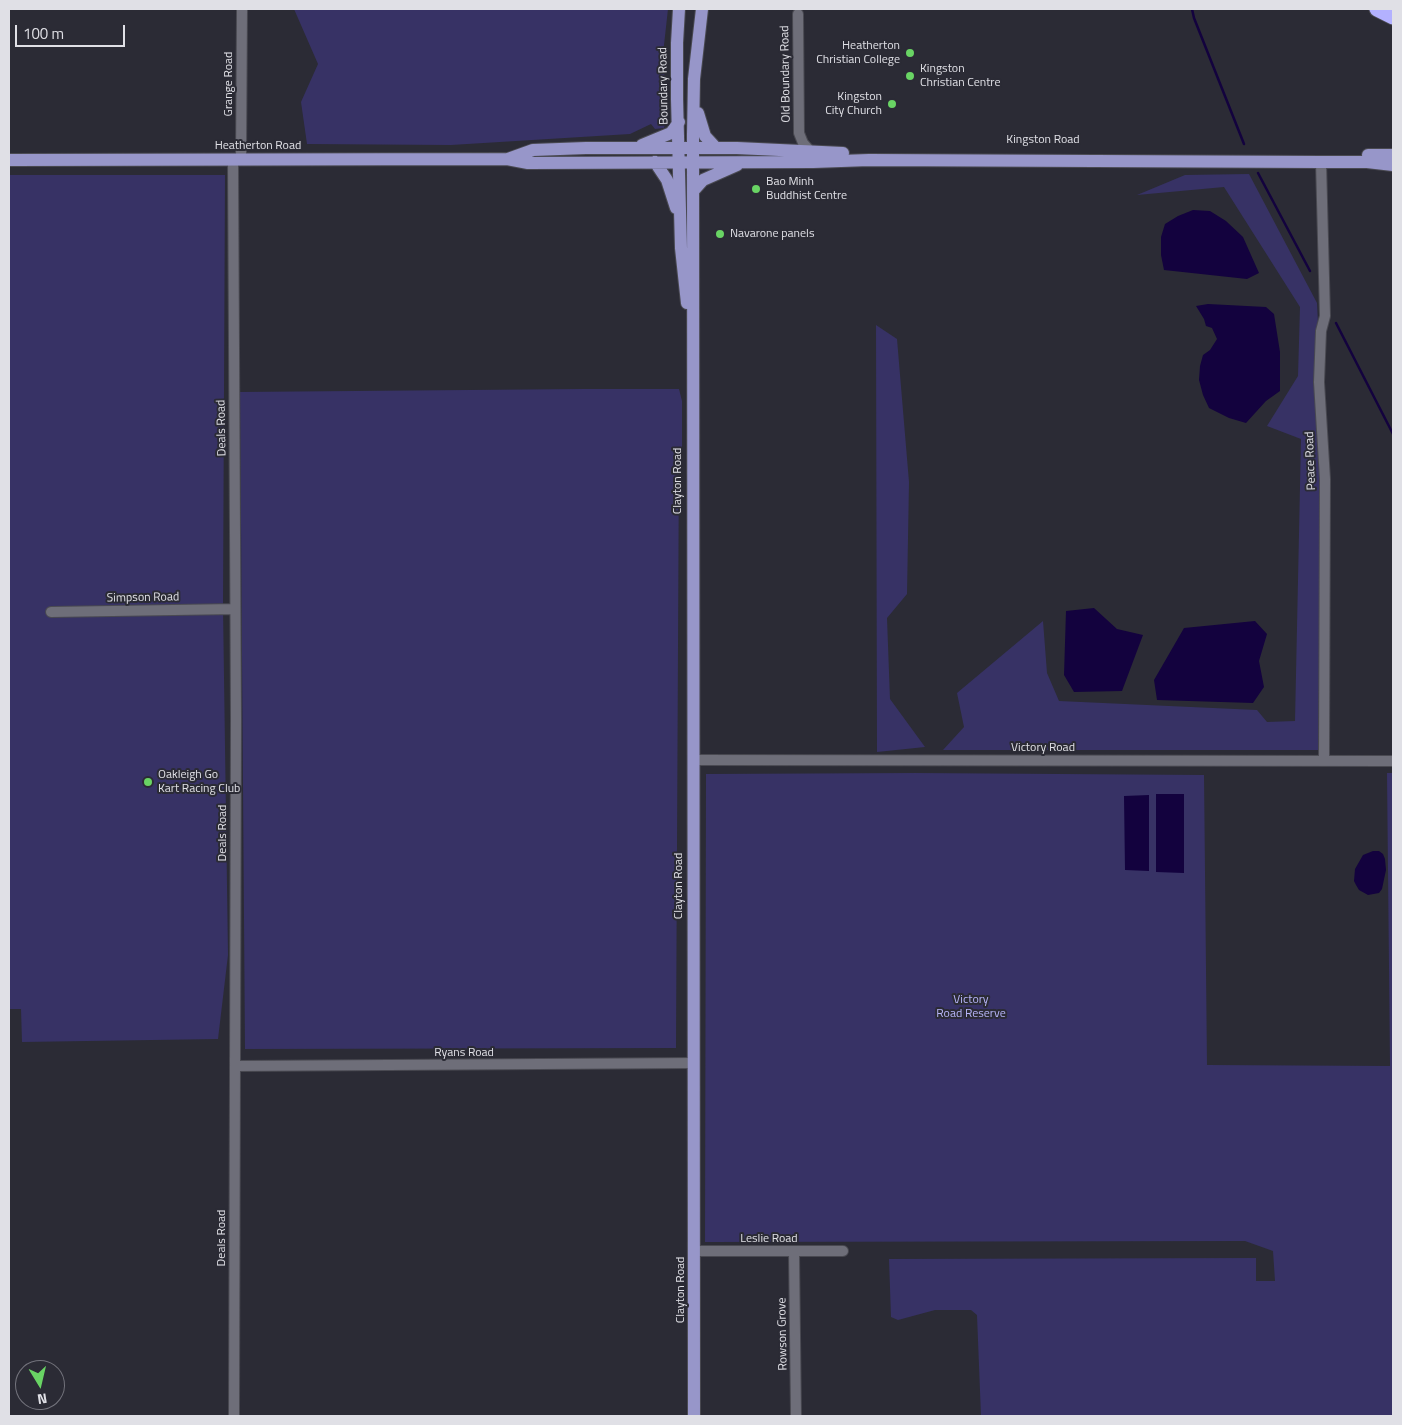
<!DOCTYPE html>
<html>
<head>
<meta charset="utf-8">
<style>
	body { margin:0 }
	#map { position:relative; width:1402px; height:1425px; overflow:hidden; background:#2b2b35; font-family:"Titillium Web",sans-serif }
	canvas { display:block }
	.frame { position:absolute; inset:0; border:10px solid #e0e0e6; pointer-events:none }
	.north { position:absolute; left:15px; top:1360px; width:50px; height:50px; box-sizing:border-box; background:#2b2b35; border:1px solid #73737c; border-radius:50%; rotate:171deg; font-size:14px; font-weight:700; line-height:20px; text-align:center; color:#e0e0e6 }
	.north::after { content:''; display:block; margin:auto; width:18px; height:22px; background:#69d464; clip-path:polygon(50% 0,100% 100%,50% 72%,0 100%) }
	.scale { position:absolute; left:15px; top:25px; width:110px; height:22px; box-sizing:border-box; border:2px solid #e0e0e6; border-top:0; padding-left:6px; font-size:15px; line-height:18px; white-space:nowrap; color:#e0e0e6; -webkit-text-stroke:4px #2b2b35; paint-order:stroke }
</style>
</head>
<body>
<div id="map">
<canvas width="1402" height="1425"></canvas>
<div class="frame"></div>
<div class="north">N</div>
<div class="scale">100 m</div>
</div>
<script>
const c = document.querySelector('canvas').getContext('2d');
c.lineJoin = 'round';
function fillPath(path, color) {
  c.fillStyle = color;
  c.fill(path, 'evenodd');
}
function poly(rows) {
  const path = new Path2D();
  for (const r of rows) {
    path.moveTo(r[0], r[1]);
    for (let i = 2; i < r.length; i += 2) path.lineTo(r[i], r[i + 1]);
  }
  return path;
}
function strokePath(path, color, width, dash) {
  c.strokeStyle = color;
  c.lineWidth = width;
  c.lineCap = dash ? 'butt' : 'round';
  c.setLineDash(dash || []);
  c.stroke(path);
}
function drawText(font, color, halo, rows, align = 'center') {
  c.font = font + ' "Titillium Web",sans-serif';
  c.lineWidth = 4;
  c.setLineDash([]);
  c.textBaseline = 'middle';
  c.strokeStyle = halo;
  c.fillStyle = color;
  for (const [text, x, y, turn = 0] of rows) {
    c.save();
    c.translate(x, y);
    c.rotate((+turn || 0) * Math.PI / 180);
    c.textAlign = isNaN(turn) ? turn : align;
    if (halo) c.strokeText(text, 0, 0);
    c.fillText(text, 0, 0);
    c.restore();
  }
}
fillPath(poly([
	[294,9,668,9,663,54,667,116,664,128,655,129,651,124,630,134,451,145,307,144,301,102,318,64],
	[1249,174,1317,303,1323,428,1318,750,943,750,964,727,957,693,1043,621,1047,673,1059,701,1257,710,1267,722,1295,721,1301,439,1267,426,1298,376,1300,307,1224,187,1137,195,1185,175],
	[9,175,225,175,223,607,228,955,218,1039,22,1042,21,1009,9,1009],
	[876,325,897,339,909,482,907,594,887,618,890,699,925,747,877,752],
	[582,389,679,389,682,401,682,447,679,447,676,1048,245,1049,240,392],
	[915,773,1204,775,1207,1065,1390,1066,1387,773,1393,773,1393,1416,981,1416,977,1315,971,1310,935,1310,898,1320,891,1317,889,1259,1256,1258,1256,1281,1275,1281,1273,1251,1245,1241,705,1242,706,774]
]), '#373265');
fillPath(poly([
	[1193,210,1210,211,1226,221,1243,237,1259,273,1247,279,1164,270,1161,255,1161,237,1165,224,1178,216],
	[1208,304,1266,307,1274,314,1280,352,1280,391,1266,401,1246,423,1229,418,1209,408,1203,395,1199,380,1200,366,1203,355,1210,350,1217,339,1212,328,1206,326,1204,319,1196,306],
	[1094,608,1117,629,1143,635,1122,691,1074,692,1064,675,1066,611],
	[1255,621,1267,634,1259,661,1264,687,1253,703,1157,700,1154,680,1184,628],
	[1156,794,1184,794,1184,873,1156,872],
	[1149,795,1149,871,1125,870,1124,796],
	[1373,851,1379,851,1383,854,1385,859,1386,870,1382,889,1379,893,1368,895,1359,890,1356,885,1354,881,1355,869,1363,855]
]), '#13023e');
strokePath(poly([
	[1192,9,1194,18,1244,144],
	[1258,173,1310,271],
	[1336,323,1393,434]
]), '#13023e', 2.5);
const minor = poly([
	[798,14,799,133,803,143,811,152],
	[233,160,236,719,234,1416],
	[241,160,242,9],
	[1321,162,1325,316,1321,331,1319,382,1325,479,1324,761],
	[51,612,235,609],
	[693,760,1393,761],
	[236,1066,693,1063],
	[695,1251,843,1251],
	[794,1252,796,1416]
]);
const major = poly([
	[679,9,677,43,677,99,681,248,687,303],
	[698,113,705,136,716,148],
	[642,145,671,133,679,122],
	[1368,155,1393,155],
	[508,159,533,150,586,148,737,148,843,153],
	[9,160,507,159,528,163,813,162,869,160,1321,162,1367,162,1393,165],
	[655,162,667,180,676,208],
	[694,190,703,180,737,165],
	[694,1416,693,135,694,79,702,9]
]);
const highway = poly([
	[1377,9,1393,17]
]);
strokePath(minor, '#494951', 12);
strokePath(major, '#494951', 14);
strokePath(highway, '#494951', 17);
strokePath(minor, '#6e6e79', 10);
strokePath(major, '#9796c9', 12);
strokePath(highway, '#b3b1ff', 15);
for (const [x, y, r, color] of [
	[910,53,5,"#69d464"],
	[910,76,5,"#69d464"],
	[892,104,5,"#69d464"],
	[756,189,5,"#69d464"],
	[720,234,5,"#69d464"],
	[148,782,5,"#69d464"]
]) {
  const dot = new Path2D();
  dot.arc(x, y, r, 0, 2 * Math.PI);
  c.fillStyle = color;
  c.fill(dot);
  strokePath(dot, '#2b2b35', 2);
}
drawText('12px', '#e0e0e6', '#2b2b35', [
	["Heatherton",900,46,"right"],
	["Christian College",900,60,"right"],
	["Kingston",920,69],
	["Christian Centre",920,83],
	["Kingston",882,97,"right"],
	["City Church",882,111,"right"],
	["Bao Minh",766,182],
	["Buddhist Centre",766,196],
	["Navarone panels",730,234],
	["Oakleigh Go",158,775],
	["Kart Racing Club",158,789]
], 'left');
drawText('12px', '#e0e0e6', '#2b2b35', [
	["Old Boundary Road",786,74,-91],
	["Grange Road",229,84,-90],
	["Boundary Road",664,86,-91],
	["Kingston Road",1043,140],
	["Heatherton Road",258,146],
	["Deals Road",222,428,-91],
	["Peace Road",1311,461,-92],
	["Clayton Road",678,481,-90],
	["Simpson Road",143,598,-1],
	["Victory Road",1043,748],
	["Deals Road",223,833,-90],
	["Clayton Road",679,886,-90],
	["Ryans Road",464,1053],
	["Deals Road",222,1238,-90],
	["Leslie Road",769,1239],
	["Clayton Road",681,1290,-90],
	["Rowson Grove",783,1334,-91]
]);
drawText('12px', '#b8b6fb', '#2b2b35', [
	["Victory",971,1000],
	["Road Reserve",971,1014]
]);
</script>
</body>
</html>
